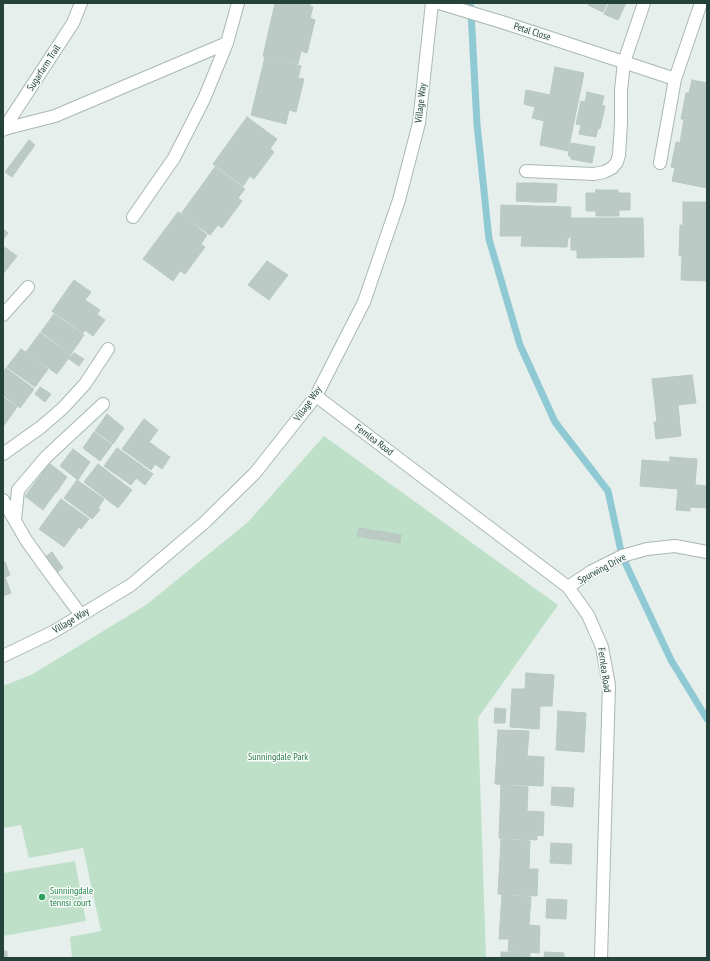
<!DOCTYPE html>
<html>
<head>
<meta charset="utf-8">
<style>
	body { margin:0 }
	#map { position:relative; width:710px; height:961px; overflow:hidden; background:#e6efeb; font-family:"PT Sans Narrow",sans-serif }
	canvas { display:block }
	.frame { position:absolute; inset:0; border:4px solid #24423a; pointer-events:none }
</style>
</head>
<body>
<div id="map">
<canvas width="710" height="961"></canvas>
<div class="frame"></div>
</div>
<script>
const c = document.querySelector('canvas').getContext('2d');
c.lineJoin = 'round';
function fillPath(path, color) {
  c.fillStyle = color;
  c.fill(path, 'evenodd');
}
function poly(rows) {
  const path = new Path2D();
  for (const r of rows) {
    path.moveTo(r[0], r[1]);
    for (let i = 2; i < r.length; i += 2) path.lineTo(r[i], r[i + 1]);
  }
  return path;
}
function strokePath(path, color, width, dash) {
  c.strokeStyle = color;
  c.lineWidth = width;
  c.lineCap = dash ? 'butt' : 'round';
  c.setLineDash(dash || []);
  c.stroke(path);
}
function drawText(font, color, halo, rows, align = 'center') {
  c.font = font + ' "PT Sans Narrow",sans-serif';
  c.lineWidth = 3;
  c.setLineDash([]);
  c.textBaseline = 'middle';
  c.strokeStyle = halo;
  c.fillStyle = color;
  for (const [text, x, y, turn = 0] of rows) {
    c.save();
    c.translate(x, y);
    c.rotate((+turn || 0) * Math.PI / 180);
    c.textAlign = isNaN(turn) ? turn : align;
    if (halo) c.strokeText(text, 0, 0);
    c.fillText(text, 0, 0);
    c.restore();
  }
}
fillPath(poly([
	[324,436,558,605,478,718,486,958,72,958,70,937,101,931,83,848,29,858,21,825,3,828,3,686,31,675,146,605,248,522],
	[75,861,86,921,3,936,3,873]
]), '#bfe0c8');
strokePath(poly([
	[470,3,471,12,477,124,489,239,520,345,555,422,608,491,622,556,671,660,707,719]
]), '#8ec9d4', 7);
const building = poly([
	[275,3,297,3,313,7,310,18,315,20,307,53,301,51,298,64,263,56,275,3],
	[299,3,311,3,310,6,299,3],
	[589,3,607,3,603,12,588,5,589,3],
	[609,3,626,3,618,20,604,14,609,3],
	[265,57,301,66,298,78,304,79,296,112,289,110,286,124,251,115,265,57],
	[555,67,584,73,568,151,540,145,544,121,532,118,535,107,524,104,526,90,550,95,555,67],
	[692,80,707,83,707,188,672,181,675,168,671,167,676,142,680,143,684,119,681,119,686,93,689,93,692,80],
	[587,92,604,96,602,105,605,106,600,129,598,128,596,137,579,134,581,125,576,124,581,101,585,102,587,92],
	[247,117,277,139,270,149,274,152,254,179,250,176,243,186,213,164,247,117],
	[29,140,35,145,12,177,5,172,29,140],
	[571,143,595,147,592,163,571,159,571,156,568,156,571,143],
	[215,167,245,189,238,198,242,201,222,228,218,225,210,235,181,214,215,167],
	[517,183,535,183,535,202,516,201,517,183],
	[535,183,557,184,556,202,535,202,535,183],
	[596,190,618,190,618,193,630,193,630,210,619,210,619,216,596,216,596,211,586,211,586,193,595,193,596,190],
	[683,202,707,202,707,281,681,280,682,256,679,256,680,225,683,225,683,202],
	[501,205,571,207,570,237,568,238,567,247,521,246,522,236,500,236,501,205],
	[178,212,207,235,201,244,205,247,185,274,180,271,173,281,143,259,178,212],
	[571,218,643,218,644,257,577,258,577,250,571,250,571,218],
	[3,229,8,233,3,240,3,229],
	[3,246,17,256,3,274,3,246],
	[267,261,288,275,269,300,248,285,267,261],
	[74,280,91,292,85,300,100,310,97,314,105,320,93,336,85,330,83,333,52,311,74,280],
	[54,314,84,335,71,354,41,332,54,314],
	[40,333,71,355,57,374,26,352,40,333],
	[21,349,48,369,35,387,7,367,21,349],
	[74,353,84,359,79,366,69,359,74,353],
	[6,368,34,389,20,408,3,395,3,373,6,368],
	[692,375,696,403,678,405,681,436,656,439,654,422,657,422,652,379,692,375],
	[40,387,51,394,45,402,35,394,40,387],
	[3,397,17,407,3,427,3,397],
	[107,414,124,428,113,444,95,431,107,414],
	[144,419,158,430,149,442,170,457,162,469,155,464,151,470,122,449,144,419],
	[94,432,112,445,100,461,83,448,94,432],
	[117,448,153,474,145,485,136,478,131,485,104,466,117,448],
	[73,449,90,462,78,480,60,466,73,449],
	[670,457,697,459,695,485,707,486,707,508,690,507,690,511,676,510,678,489,640,486,642,460,670,462,670,457],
	[49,463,67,477,56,493,37,480,49,463],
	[98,464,132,490,118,508,84,482,98,464],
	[37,480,55,493,43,510,25,496,37,480],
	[77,480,104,499,98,508,100,510,92,519,64,498,77,480],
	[61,499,89,519,81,529,79,527,64,547,39,529,61,499],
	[359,528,401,535,400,543,357,536,359,528],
	[52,552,63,568,56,573,45,557,52,552],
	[5,562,10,575,5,577,11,593,3,596,3,563,5,562],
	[526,673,554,675,552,706,540,706,539,729,510,727,512,689,525,689,526,673],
	[495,708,506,709,505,723,494,723,495,708],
	[558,711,586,713,585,733,557,731,558,711],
	[498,730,529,731,527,756,544,757,543,786,495,784,498,730],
	[557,731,585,733,584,752,556,750,557,731],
	[501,785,528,787,527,811,544,812,543,836,537,835,537,840,499,838,501,785],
	[552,787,574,788,573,807,551,805,552,787],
	[501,839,530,841,529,869,538,869,537,896,498,894,501,839],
	[551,843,572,844,571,864,550,863,551,843],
	[502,895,531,897,529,925,540,926,539,953,508,951,509,939,499,939,502,895],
	[547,899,567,900,566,919,546,918,547,899],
	[3,951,7,951,7,958,3,958,3,951],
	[501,952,530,953,530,958,501,958,501,952],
	[545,952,564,953,564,958,544,958,545,952]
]);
fillPath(building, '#bbcac4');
strokePath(building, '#b8c9c2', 1);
const minor = poly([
	[439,3,505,23,675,79],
	[4,129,55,116,227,43],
	[3,130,73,23,81,3],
	[660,163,675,79,701,3],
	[526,171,594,174,604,172,612,168,617,162,619,155,621,123,621,90,624,62,644,3],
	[133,217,174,158,204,99,227,43,238,3],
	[3,315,28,287],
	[316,396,568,587,588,615,602,647,609,685,601,958],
	[3,454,41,427,63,408,85,384,108,349],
	[3,500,26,540,46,568,81,615],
	[15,520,18,490,46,457,103,404],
	[568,587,592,571,622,556,647,549,675,546,707,552],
	[3,656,53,632,131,585,204,523,255,473,316,396,364,302,399,200,419,123,432,3]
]);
strokePath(minor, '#a8b8b2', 14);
strokePath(minor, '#fff', 12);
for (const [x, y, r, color] of [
	[42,897,4,"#2e9e5b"]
]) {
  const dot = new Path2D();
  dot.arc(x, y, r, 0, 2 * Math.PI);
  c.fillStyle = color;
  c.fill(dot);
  strokePath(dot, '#f7fbf9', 1.5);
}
drawText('10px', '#24423a', '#f7fbf9', [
	["Petal Close",532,32,18],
	["Sugarfarm Trail",44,68,-57],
	["Village Way",421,103,-83],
	["Village Way",308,404,-55],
	["Fernlea Road",374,440,37],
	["Spurwing Drive",602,569,-28],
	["Village Way",71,621,-31],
	["Fernlea Road",604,670,82]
]);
drawText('10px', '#2d7a4b', '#f7fbf9', [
	["Sunningdale Park",278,757]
]);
drawText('10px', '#27864d', '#f7fbf9', [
	["Sunningdale",50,891],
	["tennsi court",50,903]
], 'left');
</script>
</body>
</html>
